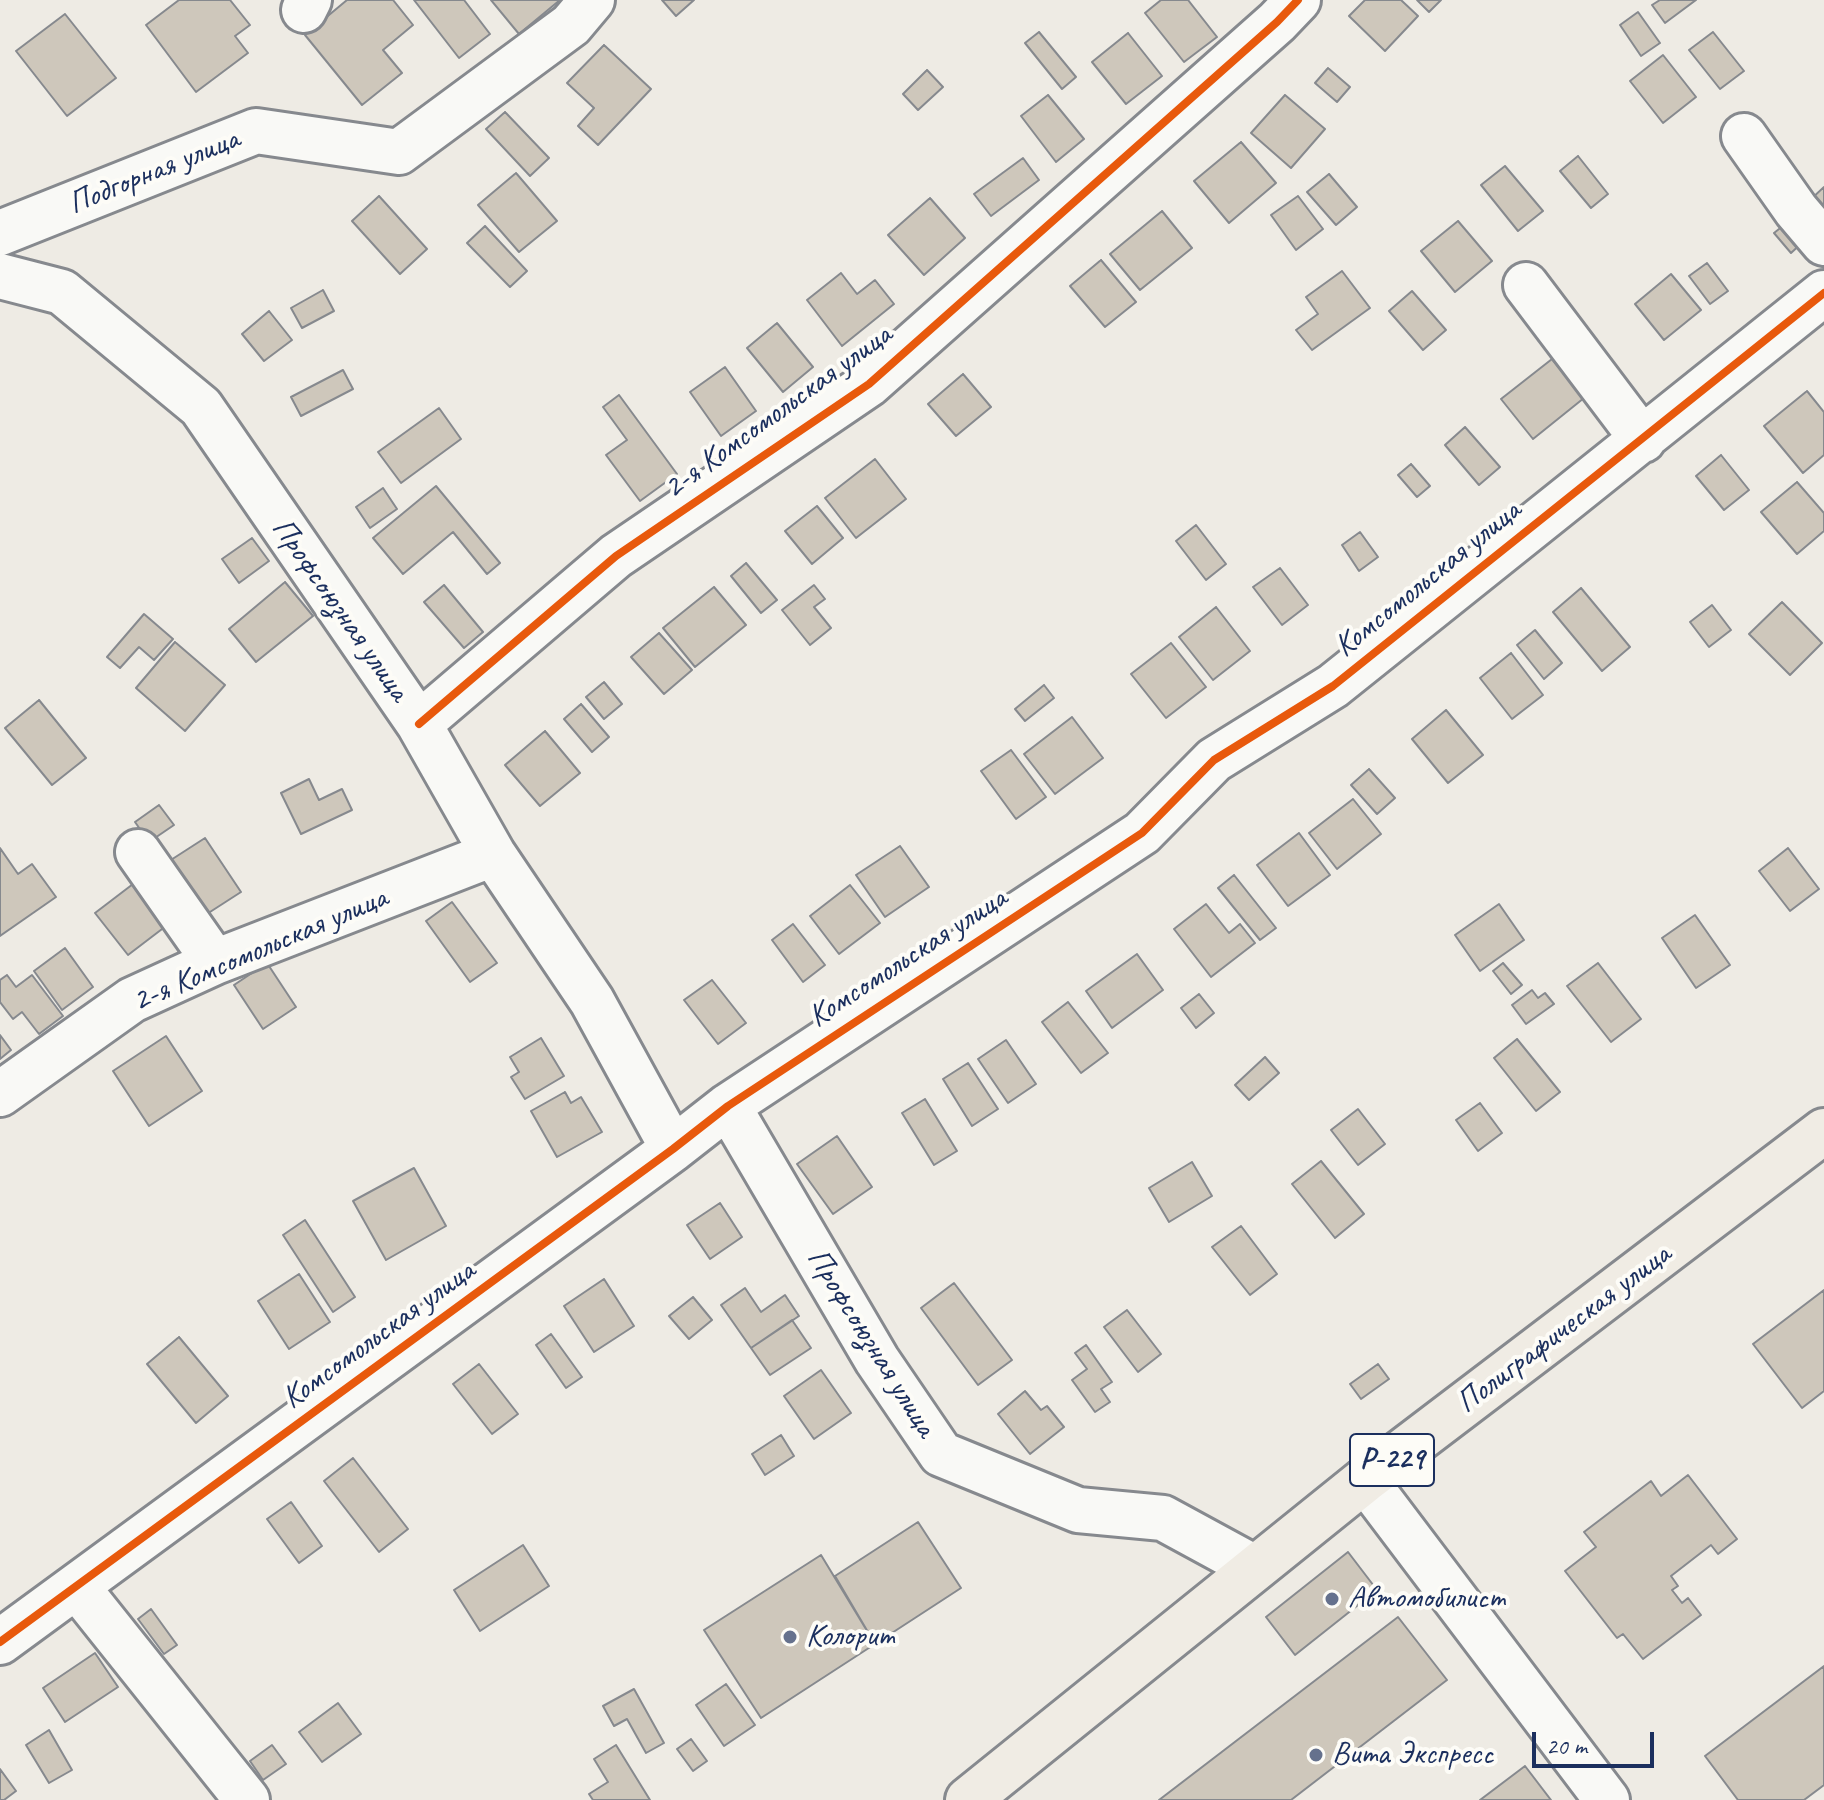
<!DOCTYPE html>
<html>
<head>
<meta charset="utf-8">
<style>
	body { margin:0 }
	#map { position:relative; width:1824px; height:1800px; overflow:hidden; background:#eeebe4; font-family:Caveat,sans-serif }
	canvas { display:block }
	.scale { position:absolute; left:1532px; top:1732px; width:122px; height:36px; box-sizing:border-box; border:4px solid #1b2f5e; border-top:0; padding-left:10px; font-size:24px; line-height:28px; white-space:nowrap; color:#1b2f5e; -webkit-text-stroke:6px #fdfcf7; paint-order:stroke }
</style>
</head>
<body>
<div id="map">
<canvas width="1824" height="1800"></canvas>
<div class="scale">20 m</div>
</div>
<script>
const c = document.querySelector('canvas').getContext('2d');
c.lineJoin = 'round';
function fillPath(path, color) {
  c.fillStyle = color;
  c.fill(path, 'evenodd');
}
function poly(rows) {
  const path = new Path2D();
  for (const r of rows) {
    path.moveTo(r[0], r[1]);
    for (let i = 2; i < r.length; i += 2) path.lineTo(r[i], r[i + 1]);
  }
  return path;
}
function strokePath(path, color, width, dash) {
  c.strokeStyle = color;
  c.lineWidth = width;
  c.lineCap = dash ? 'butt' : 'round';
  c.setLineDash(dash || []);
  c.stroke(path);
}
function drawText(font, color, halo, rows, align = 'center') {
  c.font = font + ' Caveat,sans-serif';
  c.lineWidth = 8;
  c.setLineDash([]);
  c.textBaseline = 'middle';
  c.strokeStyle = halo;
  c.fillStyle = color;
  for (const [text, x, y, turn = 0] of rows) {
    c.save();
    c.translate(x, y);
    c.rotate((+turn || 0) * Math.PI / 180);
    c.textAlign = isNaN(turn) ? turn : align;
    if (halo) c.strokeText(text, 0, 0);
    c.fillText(text, 0, 0);
    c.restore();
  }
}
const building = poly([
	[179,0,230,0,250,25,235,36,248,53,196,92,146,25,179,0],
	[347,0,393,0,413,25,383,50,402,73,362,105,305,35,347,0],
	[414,0,464,0,490,34,459,58,414,0],
	[491,0,560,0,519,34,491,0],
	[662,0,694,0,676,16,662,0],
	[1161,0,1188,0,1217,37,1184,62,1145,13,1161,0],
	[1365,0,1401,0,1418,16,1385,51,1349,16,1365,0],
	[1417,0,1441,0,1429,12,1417,0],
	[1660,0,1696,0,1665,23,1652,5,1660,0],
	[1638,12,1660,43,1641,56,1620,25,1638,12],
	[65,14,116,78,67,116,16,51,65,14],
	[1039,32,1076,77,1062,89,1025,43,1039,32],
	[1713,32,1744,71,1720,89,1689,50,1713,32],
	[1128,33,1162,76,1126,104,1092,62,1128,33],
	[604,45,651,89,598,145,578,126,594,108,567,83,604,45],
	[1663,55,1696,97,1663,123,1630,81,1663,55],
	[1328,68,1350,87,1337,102,1315,83,1328,68],
	[927,70,943,87,918,110,903,94,927,70],
	[1048,95,1084,139,1056,162,1021,116,1048,95],
	[1285,95,1325,129,1291,168,1251,133,1285,95],
	[505,112,549,158,530,176,486,129,505,112],
	[1241,142,1276,183,1229,223,1194,181,1241,142],
	[1578,156,1608,194,1591,208,1560,171,1578,156],
	[1023,158,1039,180,991,216,974,194,1023,158],
	[1505,166,1543,211,1518,231,1481,185,1505,166],
	[516,173,557,221,519,252,478,205,516,173],
	[1329,174,1357,207,1336,225,1307,192,1329,174],
	[1824,187,1824,218,1809,201,1824,187],
	[379,196,427,249,400,274,352,221,379,196],
	[1298,196,1323,229,1296,250,1271,215,1298,196],
	[930,198,965,238,924,275,888,235,930,198],
	[1162,211,1192,248,1140,290,1110,254,1162,211],
	[1458,221,1492,261,1455,292,1421,251,1458,221],
	[1789,221,1805,240,1791,253,1774,233,1789,221],
	[485,226,527,271,510,287,467,243,485,226],
	[1101,260,1136,302,1105,327,1070,286,1101,260],
	[1707,263,1728,291,1710,304,1689,276,1707,263],
	[1342,271,1370,308,1312,350,1296,330,1318,314,1306,297,1342,271],
	[841,273,857,294,875,280,894,304,842,346,807,300,841,273],
	[1671,274,1701,310,1664,340,1635,304,1671,274],
	[323,290,334,311,302,328,291,308,323,290],
	[1412,291,1446,330,1423,350,1389,311,1412,291],
	[269,311,292,340,264,361,242,334,269,311],
	[777,323,813,367,783,392,747,348,777,323],
	[1552,359,1584,398,1533,439,1501,399,1552,359],
	[725,367,756,411,721,436,690,392,725,367],
	[343,370,353,389,301,416,291,397,343,370],
	[963,374,991,407,956,436,928,404,963,374],
	[1807,391,1824,412,1824,455,1803,473,1764,426,1807,391],
	[619,395,677,474,640,501,606,455,627,440,603,407,619,395],
	[439,408,461,439,401,483,378,452,439,408],
	[1465,427,1500,467,1479,485,1445,445,1465,427],
	[1721,455,1749,490,1724,510,1696,476,1721,455],
	[875,459,906,499,856,538,825,498,875,459],
	[1411,464,1430,486,1417,497,1398,475,1411,464],
	[1797,482,1824,513,1824,531,1797,554,1761,512,1797,482],
	[436,486,500,563,487,574,453,532,403,574,373,538,436,486],
	[383,488,397,509,370,528,356,507,383,488],
	[817,506,843,538,812,564,785,531,817,506],
	[1196,525,1226,564,1206,580,1176,541,1196,525],
	[1360,532,1378,557,1359,571,1342,545,1360,532],
	[252,538,269,561,239,583,222,559,252,538],
	[746,563,777,600,761,613,731,576,746,563],
	[1280,568,1308,605,1282,625,1253,587,1280,568],
	[285,582,313,616,256,662,229,629,285,582],
	[444,585,483,632,464,648,424,602,444,585],
	[814,585,825,599,814,607,831,628,810,645,782,610,814,585],
	[714,587,746,625,695,667,663,628,714,587],
	[1581,588,1630,647,1602,671,1553,612,1581,588],
	[1782,602,1822,643,1790,675,1749,634,1782,602],
	[1712,605,1731,630,1709,647,1690,622,1712,605],
	[1216,607,1250,651,1213,680,1179,637,1216,607],
	[144,614,173,639,154,660,139,647,120,668,107,657,144,614],
	[1535,630,1562,663,1544,679,1517,645,1535,630],
	[659,633,692,670,664,694,631,657,659,633],
	[175,642,225,685,185,731,136,688,175,642],
	[1171,643,1206,687,1166,718,1131,674,1171,643],
	[1511,653,1543,695,1512,719,1480,678,1511,653],
	[604,682,622,704,604,719,586,697,604,682],
	[1044,685,1054,698,1025,721,1015,709,1044,685],
	[39,700,86,758,52,785,5,728,39,700],
	[581,704,609,737,592,752,564,719,581,704],
	[1446,710,1483,755,1448,783,1412,739,1446,710],
	[1072,717,1103,758,1055,794,1024,754,1072,717],
	[545,731,580,773,540,806,505,765,545,731],
	[1011,750,1046,797,1016,819,981,771,1011,750],
	[1369,769,1395,798,1377,814,1351,785,1369,769],
	[309,779,319,800,342,789,352,810,301,834,281,793,309,779],
	[1353,799,1381,834,1337,869,1309,833,1353,799],
	[159,805,174,825,149,842,135,822,159,805],
	[1299,833,1330,875,1288,906,1257,865,1299,833],
	[205,838,241,892,196,921,160,867,205,838],
	[900,846,929,887,885,917,856,875,900,846],
	[0,848,18,874,32,864,56,897,0,936,0,848],
	[1788,848,1819,889,1790,911,1759,871,1788,848],
	[1234,875,1276,928,1260,940,1218,888,1234,875],
	[133,884,166,926,128,955,95,913,133,884],
	[850,885,880,923,839,954,810,916,850,885],
	[452,902,497,963,470,982,426,921,452,902],
	[1206,904,1229,933,1240,924,1255,943,1211,977,1174,929,1206,904],
	[1499,904,1524,940,1480,971,1455,935,1499,904],
	[1695,915,1730,965,1696,988,1662,938,1695,915],
	[793,924,825,965,803,982,772,940,793,924],
	[65,948,93,987,62,1010,34,971,65,948],
	[1137,954,1163,990,1112,1028,1086,991,1137,954],
	[267,963,296,1007,263,1029,234,985,267,963],
	[1503,963,1522,985,1511,994,1493,971,1503,963],
	[1598,963,1641,1019,1611,1042,1567,986,1598,963],
	[7,975,16,987,32,975,63,1016,39,1034,22,1012,13,1019,0,1002,0,980,7,975],
	[712,980,746,1023,718,1044,684,1000,712,980],
	[1532,990,1538,998,1545,993,1554,1004,1526,1024,1512,1005,1532,990],
	[1199,994,1214,1013,1196,1028,1181,1008,1199,994],
	[1068,1002,1108,1053,1081,1073,1042,1022,1068,1002],
	[0,1035,11,1050,0,1059,0,1035],
	[166,1036,202,1091,149,1126,113,1071,166,1036],
	[541,1038,564,1076,525,1099,511,1077,519,1072,510,1057,541,1038],
	[1517,1039,1560,1092,1536,1111,1494,1058,1517,1039],
	[1006,1040,1036,1084,1008,1103,978,1059,1006,1040],
	[1265,1057,1279,1073,1249,1100,1235,1085,1265,1057],
	[968,1063,998,1109,972,1126,943,1079,968,1063],
	[565,1092,571,1103,581,1097,602,1132,557,1157,531,1111,565,1092],
	[925,1099,957,1151,934,1165,902,1113,925,1099],
	[1480,1103,1502,1133,1478,1151,1456,1120,1480,1103],
	[1358,1109,1385,1144,1358,1165,1331,1130,1358,1109],
	[837,1136,872,1187,833,1214,797,1164,837,1136],
	[1321,1161,1364,1214,1335,1238,1292,1184,1321,1161],
	[1192,1162,1212,1196,1169,1222,1149,1188,1192,1162],
	[414,1168,446,1226,386,1260,353,1201,414,1168],
	[720,1203,742,1237,710,1259,687,1225,720,1203],
	[305,1220,355,1297,333,1312,283,1235,305,1220],
	[1241,1226,1277,1274,1250,1295,1212,1247,1241,1226],
	[299,1274,330,1322,289,1349,258,1301,299,1274],
	[604,1279,634,1326,594,1352,564,1306,604,1279],
	[954,1283,1012,1360,978,1385,921,1308,954,1283],
	[745,1288,761,1312,785,1295,799,1316,751,1348,721,1305,745,1288],
	[1824,1290,1824,1391,1802,1408,1753,1344,1824,1290],
	[693,1297,712,1320,689,1339,669,1316,693,1297],
	[1127,1310,1161,1354,1138,1372,1104,1327,1127,1310],
	[792,1320,811,1348,770,1375,751,1348,792,1320],
	[551,1334,582,1377,566,1388,536,1345,551,1334],
	[179,1337,228,1396,196,1423,147,1364,179,1337],
	[1086,1345,1112,1382,1101,1389,1110,1402,1095,1412,1072,1380,1087,1369,1075,1353,1086,1345],
	[479,1364,518,1414,492,1434,453,1384,479,1364],
	[1378,1364,1389,1379,1361,1399,1350,1384,1378,1364],
	[821,1370,851,1413,814,1439,784,1396,821,1370],
	[1025,1391,1041,1410,1047,1406,1064,1427,1030,1454,998,1414,1025,1391],
	[781,1435,794,1456,765,1475,752,1454,781,1435],
	[353,1458,408,1529,379,1552,324,1481,353,1458],
	[1688,1475,1737,1539,1718,1554,1711,1545,1671,1576,1678,1586,1672,1590,1682,1603,1688,1598,1701,1615,1643,1659,1623,1634,1617,1638,1565,1571,1596,1547,1584,1532,1651,1481,1661,1496,1688,1475],
	[291,1502,322,1546,299,1563,267,1519,291,1502],
	[918,1522,961,1588,875,1644,835,1576,918,1522],
	[523,1545,549,1586,480,1631,454,1590,523,1545],
	[1348,1552,1377,1590,1295,1655,1266,1617,1348,1552],
	[821,1555,875,1644,761,1718,704,1630,821,1555],
	[151,1609,177,1645,164,1654,138,1619,151,1609],
	[1398,1617,1447,1680,1291,1800,1159,1800,1398,1617],
	[95,1653,118,1687,65,1722,43,1688,95,1653],
	[1824,1666,1824,1785,1804,1800,1738,1800,1705,1756,1824,1666],
	[726,1684,755,1725,724,1746,696,1705,726,1684],
	[634,1689,664,1743,646,1753,627,1719,614,1726,603,1706,634,1689],
	[338,1703,361,1734,322,1762,299,1732,338,1703],
	[49,1730,72,1770,49,1783,26,1745,49,1730],
	[691,1739,707,1761,693,1771,677,1749,691,1739],
	[272,1745,286,1764,263,1780,250,1761,272,1745],
	[616,1745,650,1800,593,1800,589,1794,608,1782,594,1759,616,1745],
	[1525,1766,1551,1800,1480,1800,1525,1766],
	[0,1769,16,1791,4,1800,0,1800,0,1769]
]);
fillPath(building, '#cec7bb');
strokePath(building, '#86898e', 2);
const minor = poly([
	[304,10,309,0],
	[1744,136,1796,210,1824,243],
	[0,233,256,131,399,152,571,25,592,0],
	[0,276,62,292,201,407,419,724,493,854,592,1001,673,1149],
	[1526,285,1643,440],
	[419,724,616,556,869,384,1277,22,1298,0],
	[138,852,215,962],
	[0,1094,132,1000,215,962,493,854],
	[728,1106,877,1360,941,1454,1078,1510,1163,1518,1255,1568],
	[1365,1480,1607,1800],
	[77,1587,247,1800],
	[0,1642,673,1149,728,1106,1142,833,1214,760,1333,686,1824,293]
]);
const major = poly([
	[968,1800,1365,1480,1824,1131]
]);
strokePath(minor, '#86898e', 50);
strokePath(major, '#86898e', 50);
strokePath(minor, '#f9f9f6', 44);
strokePath(major, '#f0ece4', 44);
strokePath(poly([
	[419,724,616,556,869,384,1277,22,1298,0],
	[0,1642,673,1149,728,1106,1142,833,1214,760,1333,686,1824,293]
]), '#e8590c', 8);
for (const [x, y, r, color] of [
	[1332,1599,8,"#65718d"],
	[790,1637,8,"#65718d"],
	[1316,1755,8,"#65718d"]
]) {
  const dot = new Path2D();
  dot.arc(x, y, r, 0, 2 * Math.PI);
  c.fillStyle = color;
  c.fill(dot);
  strokePath(dot, '#fdfcf7', 3);
}
for (const [x, y, w] of [
	[1392,1460,84]
]) {
  const box = new Path2D();
  box.roundRect(x - w / 2, y - 26, w, 52, 6);
  c.fillStyle = '#fdfcf7';
  c.fill(box);
  strokePath(box, '#1b2f5e', 2);
}
drawText('bold 30px', '#1b2f5e', null, [
	["Р-229",1392,1460]
]);
drawText('32px', '#1b2f5e', '#fdfcf7', [
	["Подгорная улица",154,172,-22],
	["2-я Комсомольская улица",778,412,-36],
	["Комсомольская улица",1428,579,-39],
	["Профсоюзная улица",340,610,55],
	["2-я Комсомольская улица",260,950,-23],
	["Комсомольская улица",908,958,-33],
	["Полиграфическая улица",1564,1329,-37],
	["Комсомольская улица",379,1335,-36],
	["Профсоюзная улица",871,1343,58]
]);
drawText('32px', '#1b2f5e', '#fdfcf7', [
	["Автомобилист",1348,1599],
	["Колорит",806,1637],
	["Вита Экспресс",1332,1755]
], 'left');
</script>
</body>
</html>
